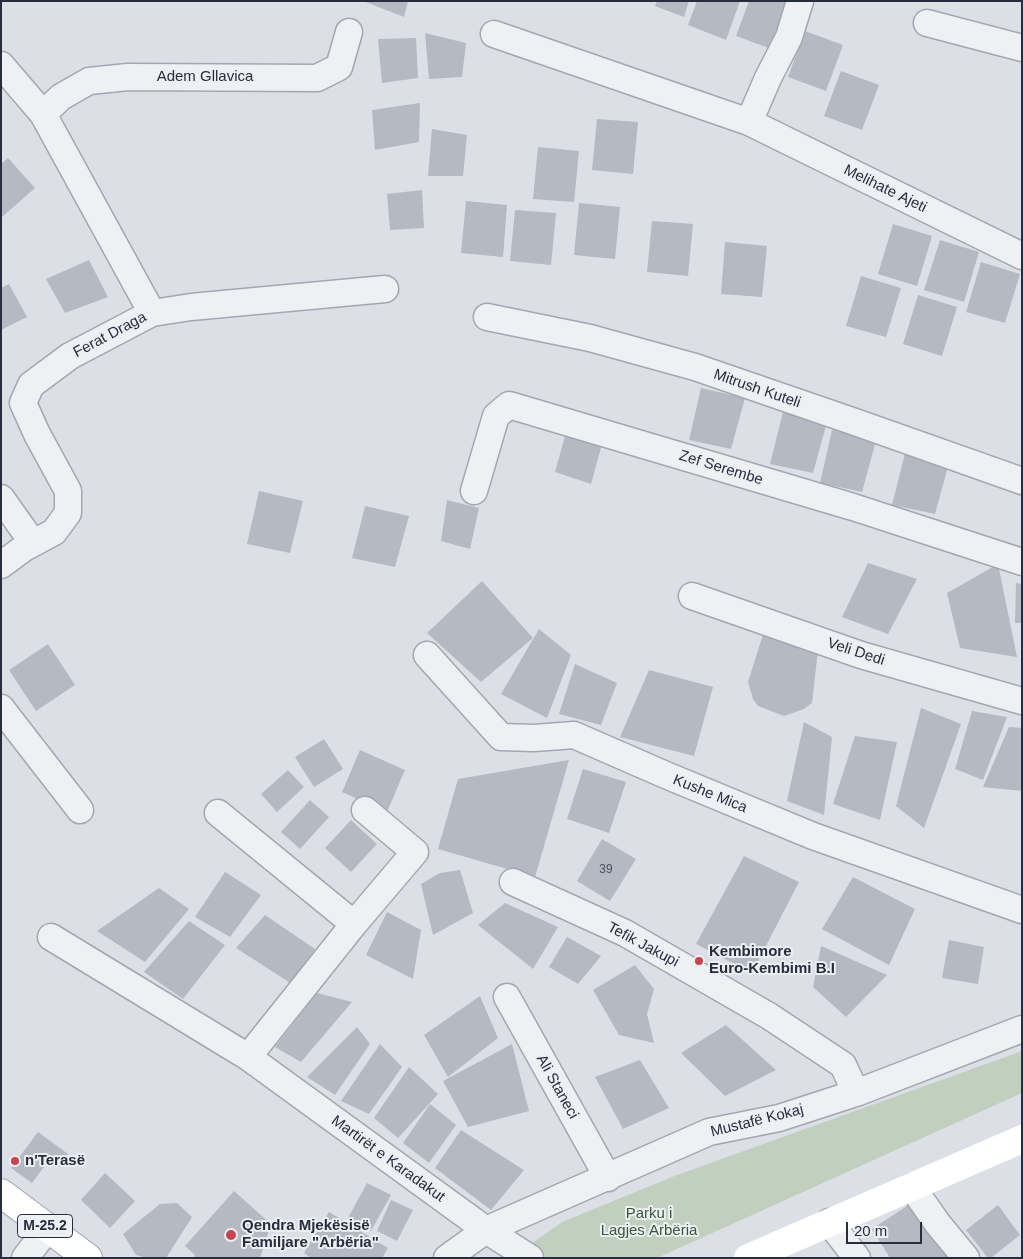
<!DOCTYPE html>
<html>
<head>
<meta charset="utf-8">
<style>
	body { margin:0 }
	#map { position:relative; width:1023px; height:1259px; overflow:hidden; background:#dce0e6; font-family:Arial,sans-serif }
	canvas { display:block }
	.frame { position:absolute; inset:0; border:2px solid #272d3c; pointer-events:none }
	.scale { position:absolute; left:846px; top:1222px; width:76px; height:22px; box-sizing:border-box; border:2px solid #272d3c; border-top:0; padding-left:6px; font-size:15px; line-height:18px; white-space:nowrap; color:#272d3c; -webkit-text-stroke:4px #eceff4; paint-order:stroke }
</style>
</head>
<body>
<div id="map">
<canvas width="1023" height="1259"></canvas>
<div class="frame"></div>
<div class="scale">20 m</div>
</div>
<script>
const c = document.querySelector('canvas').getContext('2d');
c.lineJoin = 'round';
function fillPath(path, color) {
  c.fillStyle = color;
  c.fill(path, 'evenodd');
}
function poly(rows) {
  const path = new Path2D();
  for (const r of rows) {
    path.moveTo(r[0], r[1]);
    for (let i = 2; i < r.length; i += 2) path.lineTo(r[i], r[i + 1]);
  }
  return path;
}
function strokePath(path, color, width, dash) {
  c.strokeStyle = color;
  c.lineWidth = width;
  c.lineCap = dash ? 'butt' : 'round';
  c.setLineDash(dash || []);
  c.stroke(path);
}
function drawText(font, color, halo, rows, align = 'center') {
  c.font = font + ' Arial,sans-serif';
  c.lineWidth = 4;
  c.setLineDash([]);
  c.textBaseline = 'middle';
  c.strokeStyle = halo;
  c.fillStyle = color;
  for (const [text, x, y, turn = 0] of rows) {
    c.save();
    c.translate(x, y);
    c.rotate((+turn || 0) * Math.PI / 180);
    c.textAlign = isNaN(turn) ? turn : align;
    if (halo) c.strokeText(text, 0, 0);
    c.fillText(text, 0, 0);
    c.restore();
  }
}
fillPath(poly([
	[1022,1051,1022,1093,657,1258,511,1258,562,1222,677,1175]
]), '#c1cfbe');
fillPath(poly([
	[363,1,408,1,404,17],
	[657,1,689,1,684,17,655,6],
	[697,1,740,1,726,40,688,25],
	[749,1,781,1,791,5,774,50,736,36],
	[805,31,843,45,826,91,788,77],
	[425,33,466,43,462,77,429,79],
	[416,38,418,78,382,83,378,39],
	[841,71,879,85,862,130,824,116],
	[420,103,419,142,375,150,372,110],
	[597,119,638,122,633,174,592,170],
	[432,129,467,135,463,176,428,176],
	[538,147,579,151,574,202,533,199],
	[8,158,35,188,2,217,1,164],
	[422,190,424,228,390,230,387,194],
	[466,201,507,205,503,257,461,253],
	[579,203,620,207,615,259,574,255],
	[515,210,556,213,551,265,510,261],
	[652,221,693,224,688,276,647,272],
	[893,224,932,236,917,286,878,274],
	[940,240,979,252,964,302,924,290],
	[725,242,767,246,762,297,721,294],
	[89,260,108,297,65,313,46,279],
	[981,262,1020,274,1005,323,966,312],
	[861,276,901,288,886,337,846,326],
	[9,284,27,317,1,330,1,288],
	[918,295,957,307,942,356,903,344],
	[701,388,745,398,731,449,689,440],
	[783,412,827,422,813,473,770,464],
	[832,430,876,441,862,492,820,483],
	[565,436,602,444,591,484,555,472],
	[905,453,949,463,935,514,892,505],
	[259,491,303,501,290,553,247,544],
	[447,500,479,508,470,549,441,541],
	[365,506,409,516,395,567,352,558],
	[868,563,917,579,888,634,842,617],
	[998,564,1017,657,960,648,947,593],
	[482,581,533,638,481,682,427,633],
	[1016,583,1022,584,1022,623,1015,623],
	[539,629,571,655,547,718,501,694],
	[763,634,818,650,812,703,804,709,784,716,758,706,753,699,748,682],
	[48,644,75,685,36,711,9,670],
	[575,664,617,683,601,725,559,714],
	[649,670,713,687,694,756,620,737],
	[921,708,961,724,924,828,896,806],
	[972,711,1007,717,983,780,955,769],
	[804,722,832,737,824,815,787,801],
	[1009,727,1022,728,1022,791,983,787],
	[855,736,897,742,880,820,833,804],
	[324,739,343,769,314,787,295,757],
	[360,750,405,770,387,812,342,792],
	[569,760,535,877,438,849,458,779],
	[583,769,626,782,609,833,567,819],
	[288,770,304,787,277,812,261,794],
	[310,800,329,817,300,849,281,832],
	[351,820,377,844,351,872,325,848],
	[602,839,636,859,610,901,577,881],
	[744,856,799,882,752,973,696,944],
	[460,870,473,913,433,935,421,884,440,873],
	[225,872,261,895,230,937,195,917],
	[853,877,915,909,889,965,822,929],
	[159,888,189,909,145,962,97,931],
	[505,903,558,927,533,969,478,925],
	[387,912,421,930,413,979,366,955],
	[265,915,315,949,292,984,236,948],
	[189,921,225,945,183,999,144,972],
	[567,937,601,956,578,984,549,967],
	[949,940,984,947,978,984,942,978],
	[821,946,887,975,846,1017,813,987],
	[635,965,654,989,647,1014,654,1043,619,1035,593,990],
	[317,993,352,1002,301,1062,275,1047],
	[480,996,498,1038,448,1077,424,1035],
	[726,1025,776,1070,725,1096,681,1053],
	[357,1027,370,1044,335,1095,307,1077],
	[380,1044,402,1067,369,1114,341,1101],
	[512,1044,529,1111,468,1127,443,1081],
	[640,1060,669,1108,623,1129,595,1077],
	[409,1067,438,1094,398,1138,374,1118],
	[430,1104,456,1125,429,1163,403,1143],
	[461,1130,524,1170,491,1210,435,1168],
	[38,1132,68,1154,59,1167,49,1160,32,1183,11,1168],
	[105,1173,135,1201,110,1228,81,1200],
	[367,1183,391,1195,371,1231,348,1218],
	[234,1191,271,1224,260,1258,193,1258,195,1255,185,1246],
	[391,1200,413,1210,397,1241,377,1231],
	[916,1200,952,1256,949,1258,890,1258,872,1229],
	[177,1203,192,1217,166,1258,147,1258,136,1255,123,1234,160,1204],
	[998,1205,1020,1235,991,1258,988,1258,966,1230],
	[329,1212,388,1248,382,1258,311,1258,304,1253]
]), '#b4b9c2');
const street = poly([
	[927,23,1022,48],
	[494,34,749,122,1022,256],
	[1,65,43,114,152,313],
	[43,114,61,97,89,81,128,77,317,78,339,67,349,32],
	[749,122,768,78,789,37,800,1],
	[487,317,590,338,695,367,855,422,1022,481],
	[474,491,496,416,509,405,853,507,1022,562],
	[1,498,33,543],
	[1,565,24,548,54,532,68,513,68,491,37,434,23,403,31,385,70,356,152,313,191,307,385,289],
	[692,596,861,655,1022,701],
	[427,655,501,737,534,738,574,735,668,776,813,836,1022,910],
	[1,708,80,810],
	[218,813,354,924],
	[513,882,625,933,769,1016,843,1065,856,1093],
	[51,937,248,1057,486,1230,530,1258],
	[507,997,608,1178],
	[248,1057,354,924,415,852,365,810],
	[912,1187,938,1224,966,1258],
	[829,1222,857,1258],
	[25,1258,48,1228],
	[447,1258,486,1230,709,1132,779,1118,856,1093,1022,1029]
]);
const primary = poly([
	[1,1193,88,1258]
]);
strokePath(street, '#a2a7b0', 29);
strokePath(primary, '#9ca3b1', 30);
strokePath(street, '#eff0f4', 26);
strokePath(poly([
	[748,1258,1022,1139]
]), '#fff', 28);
strokePath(primary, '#fff', 28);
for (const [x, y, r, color] of [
	[699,961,5,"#c84451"],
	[15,1161,5,"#c84451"],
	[231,1235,6,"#c84451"]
]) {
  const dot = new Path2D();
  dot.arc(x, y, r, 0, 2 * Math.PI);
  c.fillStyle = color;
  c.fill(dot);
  strokePath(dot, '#eceff4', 2);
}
drawText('12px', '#4a505e', null, [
	["39",606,870]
]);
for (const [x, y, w] of [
	[45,1226,55]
]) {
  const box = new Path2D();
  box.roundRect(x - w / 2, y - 11.5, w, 23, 4);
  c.fillStyle = '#eceff4';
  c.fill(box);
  strokePath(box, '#272d3c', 1);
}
drawText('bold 14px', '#272d3c', null, [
	["M-25.2",45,1226]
]);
drawText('15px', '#272d3c', '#eceff4', [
	["Adem Gllavica",205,77],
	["Melihate Ajeti",885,189,26],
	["Ferat Draga",110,335,-28],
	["Mitrush Kuteli",757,389,19],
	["Zef Serembe",721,468,17],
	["Veli Dedi",856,652,18],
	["Kushe Mica",710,794,22],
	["Tefik Jakupi",643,945,28],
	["Ali Staneci",557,1087,61],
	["Mustafë Kokaj",757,1121,-14],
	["Martirët e Karadakut",388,1159,36]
]);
drawText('bold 15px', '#272d3c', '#eceff4', [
	["Kembimore",709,952],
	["Euro-Kembimi B.I",709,969],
	["n'Terasë",25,1161],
	["Qendra Mjekësisë",242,1226],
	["Familjare \"Arbëria\"",242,1243]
], 'left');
drawText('15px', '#395735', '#eceff4', [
	["Parku i",649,1214],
	["Lagjes Arbëria",649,1231]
]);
</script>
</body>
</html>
